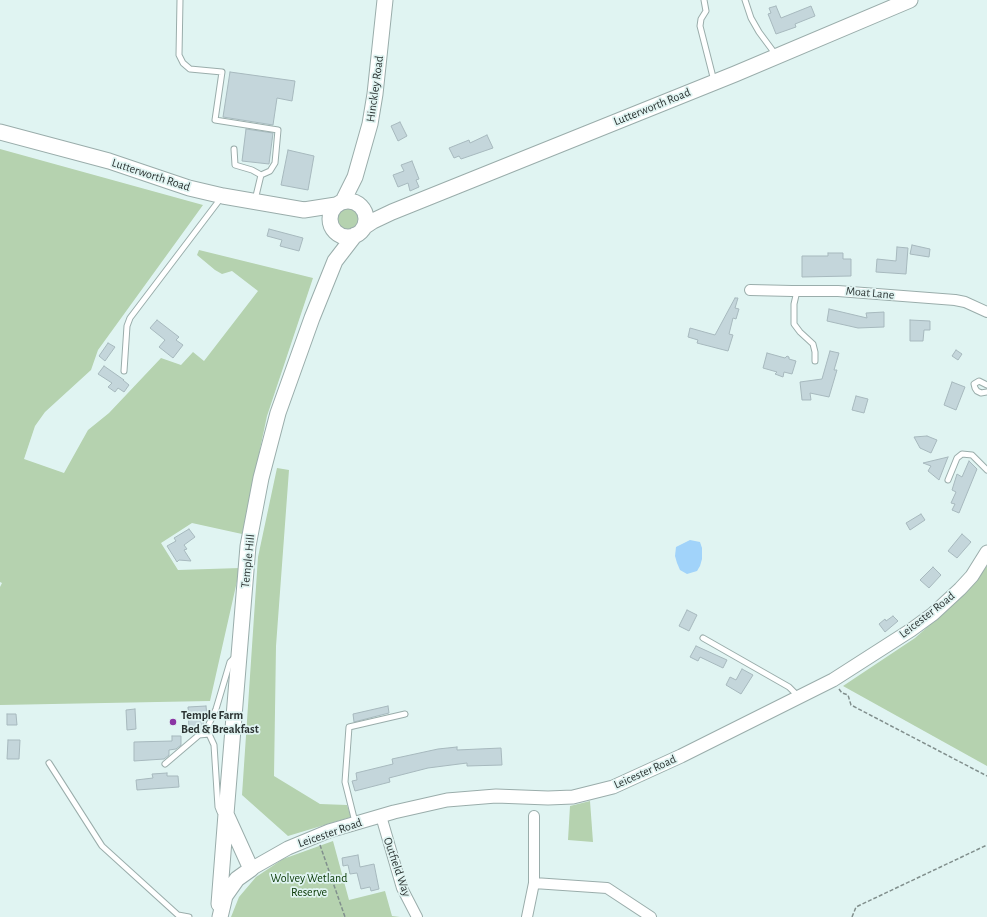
<!DOCTYPE html>
<html>
<head>
<meta charset="utf-8">
<style>
	body { margin:0 }
	canvas { display:block; background:#e0f4f2 }
</style>
</head>
<body>
<canvas width="987" height="917"></canvas>
<script>
const c = document.querySelector('canvas').getContext('2d');
c.lineJoin = 'round';
function fillPath(path, color) {
  c.fillStyle = color;
  c.fill(path, 'evenodd');
}
function poly(rows) {
  const path = new Path2D();
  for (const r of rows) {
    if (r.length === 3) {
      path.moveTo(r[0] + r[2], r[1]);
      path.arc(r[0], r[1], r[2], 0, 2 * Math.PI);
      continue;
    }
    path.moveTo(r[0], r[1]);
    for (let i = 2; i < r.length; i += 2) path.lineTo(r[i], r[i + 1]);
  }
  return path;
}
function strokePath(path, color, width, dash) {
  c.strokeStyle = color;
  c.lineWidth = width;
  c.lineCap = dash ? 'butt' : 'round';
  c.setLineDash(dash || []);
  c.stroke(path);
}
function drawText(font, color, halo, rows, align = 'center') {
  c.font = font + ' "Alegreya Sans",sans-serif';
  c.lineWidth = 3.5;
  c.setLineDash([]);
  c.textBaseline = 'middle';
  c.strokeStyle = halo;
  c.fillStyle = color;
  for (const [text, x, y, turn = 0] of rows) {
    c.save();
    c.translate(x, y);
    c.rotate((+turn || 0) * Math.PI / 180);
    c.textAlign = isNaN(turn) ? turn : align;
    if (halo) c.strokeText(text, 0, 0);
    c.fillText(text, 0, 0);
    c.restore();
  }
}
fillPath(poly([
	[0,149,203,205,98,350,91,370,45,412,35,426,24,459,64,473,88,430,109,413,161,358,181,365,193,352,204,361,258,291,232,271,222,274,215,270,197,255,199,250,313,278,267,416,242,534,192,523,161,543,178,570,240,568,210,701,0,705,0,587,2,583,0,582],
	[348,219,13],
	[277,468,289,470,276,646,274,776,320,804,347,805,351,817,288,836,242,795,258,557],
	[987,566,987,766,843,686,915,638,960,598],
	[590,801,593,842,568,840,570,806],
	[333,841,349,900,385,891,392,916,400,917,231,917,239,897,256,877,283,859]
]), '#b5d2af');
fillPath(poly([
	[690,540,700,542,702,548,702,559,700,566,697,571,687,574,680,570,677,563,675,556,676,547]
]), '#a1d3fa');
const building = poly([
	[776,6,781,18,811,6,815,16,795,24,796,27,776,34,768,14,771,13,769,8,776,6],
	[230,72,295,81,292,101,277,98,273,125,223,117,230,72],
	[400,122,407,136,398,141,391,126,400,122],
	[246,129,273,133,269,164,242,161,246,129],
	[487,135,493,148,461,159,459,156,454,158,449,148,469,140,470,143,487,135],
	[288,150,314,156,308,190,281,185,288,150],
	[412,161,419,179,416,180,419,187,410,191,408,183,398,187,393,175,404,171,401,165,412,161],
	[269,229,303,238,299,251,280,246,282,240,267,236,269,229],
	[912,245,930,249,929,257,910,254,912,245],
	[897,247,908,248,906,274,876,272,877,259,896,261,897,247],
	[828,253,843,253,843,259,851,259,851,276,802,277,802,256,828,256,828,253],
	[735,298,738,298,735,308,739,309,736,319,733,318,729,334,733,335,728,351,697,343,698,340,688,337,690,328,715,335,735,298],
	[829,309,867,318,866,313,884,312,884,327,858,328,827,321,829,309],
	[157,320,179,337,176,340,183,345,173,358,159,347,165,340,150,328,157,320],
	[910,320,930,321,930,330,924,330,923,341,910,341,910,320],
	[108,343,115,347,105,361,99,356,108,343],
	[956,350,962,354,958,360,952,356,956,350],
	[830,351,839,353,834,370,837,370,829,397,810,393,811,400,802,400,800,382,822,379,830,351],
	[767,353,785,358,787,356,789,357,789,359,796,361,792,374,784,372,783,377,775,374,777,372,763,368,767,353],
	[104,366,124,380,123,380,129,385,124,392,118,388,115,392,108,387,112,383,98,374,104,366],
	[952,382,965,387,956,410,944,405,952,382],
	[856,396,868,399,864,413,852,410,856,396],
	[927,436,937,440,931,453,920,448,914,437,927,436],
	[948,457,939,480,928,471,931,466,923,463,948,457],
	[969,461,977,469,959,513,952,510,955,504,951,503,956,492,952,490,957,474,962,477,969,461],
	[921,514,925,520,910,530,906,523,921,514],
	[189,529,195,537,184,545,187,549,184,550,191,561,179,560,177,562,167,546,176,541,174,538,189,529],
	[962,534,971,542,957,558,948,551,962,534],
	[933,567,941,575,929,588,920,580,933,567],
	[687,610,697,615,689,631,679,626,687,610],
	[893,616,898,621,885,632,879,624,885,619,886,621,893,616],
	[696,646,727,660,723,668,700,657,698,661,690,657,696,646],
	[742,669,753,675,741,694,726,685,730,677,736,680,742,669],
	[206,706,207,716,203,717,204,729,189,730,188,707,206,706],
	[388,706,389,713,354,722,353,714,388,706],
	[135,709,136,729,127,730,126,710,135,709],
	[7,714,16,714,17,725,7,725,7,714],
	[172,736,181,736,181,745,176,749,169,750,169,755,164,759,134,761,134,742,172,741,172,736],
	[8,740,20,740,19,759,7,759,8,740],
	[457,747,457,750,501,748,502,765,467,766,467,763,428,768,389,778,390,782,355,791,352,781,357,780,356,773,393,764,392,759,438,749,457,747],
	[167,773,167,776,178,776,179,787,137,790,136,780,153,778,152,774,167,773],
	[358,855,360,867,374,864,379,889,371,891,370,887,361,889,357,873,350,874,348,865,343,866,342,858,358,855]
]);
fillPath(building, '#c4d6db');
strokePath(building, '#a7b9be', 1);
const service = poly([
	[180,0,179,55,183,63,190,69,222,72,215,120,278,130,275,163,270,171,261,175],
	[704,0,706,11,701,19,700,26,714,81],
	[745,0,751,18,759,32,776,55],
	[234,149,235,165,252,170,261,175,255,200],
	[797,291,794,304,794,324,800,332,813,344,815,352,815,361],
	[124,371,127,326,130,318,221,198],
	[987,385,979,381,974,384,975,388,977,391,981,393,987,392],
	[948,480,957,458,962,454,972,455,987,470],
	[703,638,789,687,798,696],
	[209,734,209,724,216,709,230,662,234,658,236,659],
	[49,763,102,846,178,915,189,917],
	[165,764,199,735,209,734,214,745,218,807,220,812,223,813],
	[355,822,345,782,349,727,405,714]
]);
const minor = poly([
	[750,290,792,291,838,291,955,300,965,302,987,312],
	[381,816,402,888,417,917],
	[534,883,607,888,651,917],
	[527,917,534,883,534,816]
]);
const tertiary = poly([
	[251,869,288,848,329,831,394,812,447,800,496,796,548,798,573,797,613,787,681,756,833,680,911,630,933,614,960,589,972,576,987,552]
]);
const secondary = poly([
	[0,132,109,161,189,188,223,196,304,210,336,205],
	[343,201,355,177,370,124,375,94,385,0],
	[348,219,18],
	[364,227,373,221,392,212,735,74,910,0],
	[219,904,226,814],
	[220,917,225,896,237,879,251,869,226,814,248,546,261,478,278,413,312,318,335,261,355,235]
]);
strokePath(service, '#9aadab', 7);
strokePath(minor, '#9aadab', 12);
strokePath(tertiary, '#9aadab', 15);
strokePath(secondary, '#9aadab', 17);
strokePath(poly([
	[839,689,842,693,848,695,851,705,987,776],
	[320,845,345,917],
	[852,917,856,907,987,845]
]), '#818f8d', 1.5, [4, 2]);
strokePath(service, '#fff', 5);
strokePath(minor, '#fff', 10);
strokePath(tertiary, '#fff', 13);
strokePath(secondary, '#fff', 15);
for (const [x, y, r, color] of [
	[173,722,4,"#8b36a4"]
]) {
  const dot = new Path2D();
  dot.arc(x, y, r, 0, 2 * Math.PI);
  c.fillStyle = color;
  c.fill(dot);
  strokePath(dot, '#e0f4f2', 1.5);
}
drawText('12px', '#2c3433', '#e0f4f2', [
	["Hinckley Road",375,89,-82],
	["Lutterworth Road",652,107,-22],
	["Lutterworth Road",151,175,18],
	["Moat Lane",870,293,5],
	["Temple Hill",248,561,-84],
	["Leicester Road",927,615,-38],
	["Leicester Road",645,772,-24],
	["Leicester Road",330,833,-19],
	["Outfield Way",397,867,71]
]);
drawText('bold 12px', '#2c3433', '#e0f4f2', [
	["Temple Farm",181,715],
	["Bed & Breakfast",181,729]
], 'left');
drawText('12px', '#053600', '#e0f4f2', [
	["Wolvey Wetland",309,878],
	["Reserve",309,892]
]);
</script>
</body>
</html>
